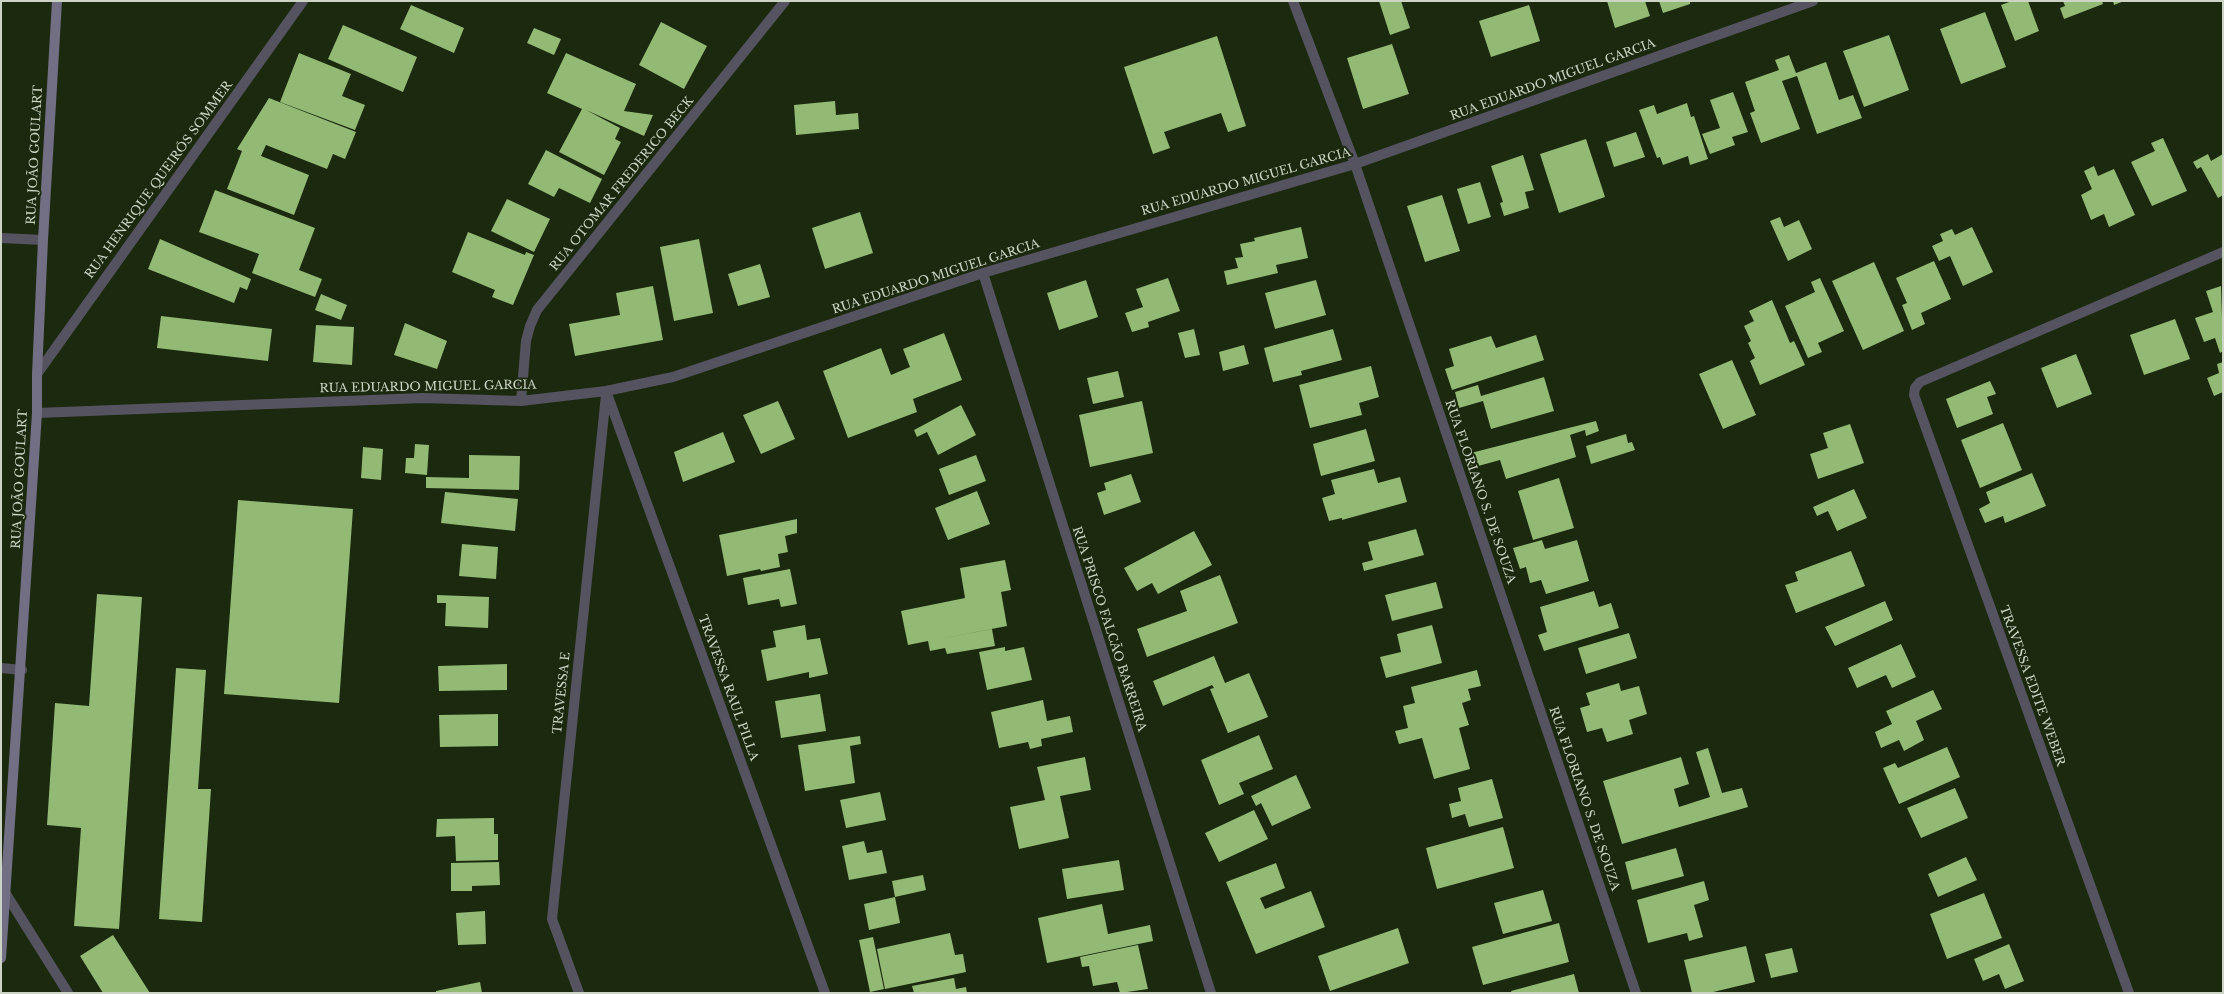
<!DOCTYPE html>
<html>
<head>
<meta charset="utf-8">
<style>
	body { margin:0 }
	#map { position:relative; width:2224px; height:994px; overflow:hidden; background:#1b290f; font-family:"Libre Baskerville",serif }
	canvas { display:block }
	.frame { position:absolute; inset:0; border:2px solid #ccd5c5; pointer-events:none }
</style>
</head>
<body>
<div id="map">
<canvas width="2224" height="994"></canvas>
<div class="frame"></div>
</div>
<script>
const c = document.querySelector('canvas').getContext('2d');
c.lineJoin = 'round';
function fillPath(path, color) {
  c.fillStyle = color;
  c.fill(path, 'evenodd');
}
function poly(rows) {
  const path = new Path2D();
  for (const r of rows) {
    path.moveTo(r[0], r[1]);
    for (let i = 2; i < r.length; i += 2) path.lineTo(r[i], r[i + 1]);
  }
  return path;
}
function strokePath(path, color, width, dash) {
  c.strokeStyle = color;
  c.lineWidth = width;
  c.lineCap = dash ? 'butt' : 'round';
  c.setLineDash(dash || []);
  c.stroke(path);
}
function drawText(font, color, halo, rows, align = 'center') {
  c.font = font + ' "Libre Baskerville",serif';
  c.lineWidth = 4;
  c.setLineDash([]);
  c.textBaseline = 'middle';
  c.strokeStyle = halo;
  c.fillStyle = color;
  for (const [text, x, y, turn = 0] of rows) {
    c.save();
    c.translate(x, y);
    c.rotate((+turn || 0) * Math.PI / 180);
    c.textAlign = isNaN(turn) ? turn : align;
    if (halo) c.strokeText(text, 0, 0);
    c.fillText(text, 0, 0);
    c.restore();
  }
}
fillPath(poly([
	[1379,1,1401,1,1410,28,1390,35],
	[1607,1,1645,1,1650,16,1615,28],
	[1659,1,1690,1,1690,4,1663,13],
	[2012,1,2028,1,2039,31,2015,41,2001,5],
	[2063,1,2102,1,2103,4,2064,19,2060,8,2065,6],
	[2113,1,2124,1,2114,5],
	[411,5,464,28,454,53,400,29],
	[1529,5,1540,41,1491,57,1479,21],
	[1985,12,2006,67,1961,84,1940,29],
	[661,22,707,46,684,89,639,65],
	[343,25,417,57,403,92,328,59],
	[534,28,561,39,554,55,527,43],
	[1889,35,1909,90,1864,107,1843,51],
	[1217,36,1246,126,1228,132,1221,113,1164,132,1170,148,1153,154,1124,67],
	[1392,44,1409,94,1363,109,1347,58],
	[299,53,351,74,342,96,365,105,355,130,280,102],
	[566,53,636,84,624,111,653,115,644,136,586,110,620,128,615,139,621,142,604,175,559,152,582,109,547,93],
	[1789,55,1796,73,1826,62,1839,100,1853,95,1862,118,1817,134,1797,76,1782,81,1800,129,1761,143,1750,113,1755,111,1745,82,1779,70,1775,60],
	[1733,92,1748,132,1732,137,1735,145,1710,154,1702,134,1720,128,1710,100],
	[269,98,356,132,345,159,333,154,327,169,266,145,261,156,309,175,294,215,227,189,242,151,237,149],
	[835,101,836,115,858,113,859,129,796,135,794,105],
	[1687,103,1691,117,1694,116,1708,159,1690,165,1688,156,1663,165,1660,157,1657,158,1639,110,1654,105,1657,114],
	[1636,132,1645,157,1614,167,1606,142],
	[2163,138,2187,191,2152,206,2131,162,2155,151,2151,143],
	[1586,139,1605,197,1559,213,1540,154],
	[546,150,602,179,590,203,559,188,554,197,528,184],
	[2208,154,2211,161,2223,154,2223,195,2218,198,2201,167,2197,169,2193,162],
	[1523,155,1534,190,1525,192,1529,208,1504,216,1500,203,1503,202,1491,166],
	[2094,166,2098,176,2114,169,2135,215,2109,227,2104,214,2091,220,2081,195,2092,189,2084,171],
	[1480,182,1491,217,1468,224,1457,189],
	[215,190,315,228,299,270,322,279,315,297,252,273,259,254,199,232],
	[1442,195,1460,251,1425,262,1407,206],
	[507,199,550,219,534,252,491,231],
	[860,212,873,253,825,269,812,228],
	[1780,217,1784,227,1799,220,1812,249,1788,261,1770,221],
	[1301,227,1308,258,1276,265,1278,273,1227,285,1224,271,1238,268,1235,258,1243,257,1240,244,1255,241,1254,238],
	[1972,227,1993,272,1963,286,1950,256,1939,261,1932,246,1943,241,1940,234,1952,229,1955,235],
	[468,232,525,255,526,252,534,255,513,305,492,297,495,290,452,272],
	[160,239,251,279,247,290,240,287,234,303,148,269],
	[699,239,713,313,674,321,660,247],
	[1934,261,1951,299,1921,313,1925,324,1912,330,1902,305,1907,303,1896,278],
	[1874,262,1904,331,1863,350,1832,281],
	[760,264,770,297,738,306,728,274],
	[1168,278,1180,311,1148,322,1149,327,1132,332,1125,313,1143,307,1136,289],
	[1820,278,1844,331,1818,343,1822,352,1808,358,1785,306,1815,292,1811,282],
	[1086,280,1098,317,1059,330,1047,293],
	[1316,280,1326,315,1275,329,1265,293],
	[653,286,663,340,575,356,569,324,620,315,616,293],
	[2221,286,2223,351,2220,353,2215,338,2204,342,2195,318,2213,312,2206,291],
	[321,294,347,305,341,320,315,310],
	[1772,300,1790,343,1794,341,1805,365,1760,385,1750,361,1755,358,1748,343,1751,341,1744,326,1754,321,1749,311],
	[161,316,272,329,268,361,157,348],
	[2175,319,2190,359,2144,375,2130,335],
	[405,323,447,341,437,369,394,355],
	[316,325,354,327,352,365,313,362],
	[1194,329,1200,355,1185,358,1178,333],
	[1333,329,1342,360,1301,371,1302,375,1273,382,1264,348],
	[944,333,962,380,913,399,917,412,848,438,823,371,881,348,891,375,910,367,903,349],
	[1536,335,1544,360,1452,390,1445,369,1454,366,1449,349,1491,336,1496,348],
	[1244,345,1249,364,1223,371,1219,352],
	[2076,354,2092,394,2057,408,2041,368],
	[1732,360,1756,415,1723,429,1699,374],
	[2223,362,2223,392,2214,396,2207,378,2219,373,2217,364],
	[1371,366,1379,397,1359,403,1362,415,1310,428,1299,385],
	[1118,371,1124,397,1093,404,1087,378],
	[1544,377,1554,411,1491,429,1483,401,1459,408,1455,392,1478,385,1481,396],
	[1990,381,1996,394,1987,397,1993,414,1957,428,1946,399],
	[778,401,795,439,761,454,743,415],
	[1142,401,1153,453,1090,467,1079,415],
	[961,405,976,435,938,455,927,432,917,437,914,430],
	[1596,421,1599,431,1586,436,1585,430,1570,435,1576,457,1506,479,1500,460,1471,468,1467,454],
	[2003,423,2022,470,1980,488,1961,440],
	[1850,424,1864,463,1818,479,1810,454,1828,448,1823,433],
	[1366,429,1375,461,1321,476,1313,444],
	[723,432,735,462,683,482,674,452],
	[1626,434,1628,443,1632,442,1635,450,1591,464,1586,446],
	[415,444,429,445,427,475,405,473,406,458,414,458],
	[363,447,383,449,381,480,361,478],
	[469,455,520,456,519,490,426,488,426,477,469,478],
	[976,455,986,481,949,495,939,469],
	[1374,469,1378,483,1400,477,1407,502,1342,520,1342,518,1329,521,1322,498,1335,494,1331,480],
	[2032,473,2046,506,2005,523,2003,516,1985,523,1979,509,1990,503,1986,492],
	[1131,474,1141,502,1104,515,1097,493,1106,490,1104,483],
	[1559,478,1574,528,1533,540,1518,491],
	[1854,489,1867,518,1837,531,1828,511,1817,516,1813,507],
	[977,491,990,524,948,540,935,508],
	[445,492,518,499,515,531,441,523],
	[238,500,353,509,339,703,224,694],
	[797,519,797,533,785,536,788,552,778,554,780,567,761,571,760,569,727,576,719,535],
	[1416,529,1424,555,1364,571,1362,563,1373,560,1368,542],
	[1194,531,1212,565,1158,594,1152,583,1137,591,1124,568],
	[1542,540,1545,549,1577,540,1589,581,1546,594,1541,580,1530,583,1526,567,1520,569,1513,548],
	[462,544,498,547,496,579,459,576],
	[1851,551,1865,586,1796,613,1785,585,1798,581,1795,572],
	[1005,560,1011,590,1001,592,1007,626,929,641,992,629,995,646,947,654,945,648,930,651,928,641,908,645,901,611,965,598,960,568],
	[790,569,797,604,781,607,779,599,748,605,743,578],
	[1220,575,1238,623,1147,657,1137,629,1187,611,1180,591],
	[1436,582,1443,608,1392,621,1385,595],
	[1594,591,1599,607,1611,603,1619,628,1544,651,1538,635,1547,632,1540,607],
	[97,594,142,597,119,929,74,926,81,828,47,825,55,703,89,706],
	[437,595,489,597,488,628,445,626,446,603,437,603],
	[1885,601,1893,620,1835,646,1825,627],
	[805,625,807,640,820,638,828,674,809,678,809,672,767,681,761,650,776,647,773,631],
	[1432,625,1442,663,1386,678,1380,657,1401,652,1397,634],
	[1629,633,1637,658,1586,674,1578,648],
	[1901,644,1916,677,1892,688,1886,675,1857,688,1848,668],
	[1005,647,1005,651,1024,647,1032,680,987,690,979,652],
	[1214,656,1225,683,1249,673,1268,717,1228,733,1210,689,1214,688,1212,685,1163,706,1153,681],
	[507,664,507,690,439,691,438,666],
	[176,668,206,670,198,789,211,789,202,922,159,919],
	[1477,670,1481,686,1468,689,1471,700,1462,703,1469,725,1459,728,1470,769,1434,779,1422,738,1399,744,1395,731,1408,728,1403,706,1415,703,1411,687],
	[1619,683,1621,691,1639,686,1647,714,1629,720,1633,734,1607,742,1602,728,1587,732,1580,708,1590,705,1586,693],
	[1933,690,1942,709,1916,721,1924,740,1904,751,1899,740,1881,748,1875,732,1892,724,1886,711],
	[820,694,826,731,781,738,775,701],
	[1043,700,1047,721,1070,716,1073,732,1041,739,1042,746,1030,749,1028,742,999,748,991,712],
	[498,714,498,746,440,747,439,715],
	[1259,735,1273,769,1239,783,1244,794,1219,805,1201,760],
	[860,736,861,744,850,746,855,783,805,791,798,745],
	[1947,747,1960,777,1899,804,1883,768,1895,763,1898,768],
	[1708,748,1722,793,1742,788,1748,807,1622,844,1603,781,1681,757,1689,784,1674,789,1679,807,1710,797,1696,752],
	[1085,757,1091,790,1060,796,1069,838,1019,849,1010,807,1045,800,1037,767],
	[1296,775,1311,808,1272,826,1261,803,1256,806,1251,796],
	[1492,779,1503,818,1469,827,1465,814,1452,818,1449,804,1461,801,1458,788],
	[1955,788,1968,818,1921,838,1907,808],
	[880,792,886,820,846,828,840,800],
	[1254,810,1268,839,1219,862,1205,833],
	[494,818,494,834,498,834,498,860,456,861,455,836,436,837,437,819],
	[1503,827,1514,868,1437,889,1426,848],
	[864,841,867,853,882,850,887,873,849,880,842,846],
	[1676,848,1684,876,1632,890,1625,862],
	[1966,857,1977,880,1938,897,1928,874],
	[1119,860,1124,890,1067,899,1062,869],
	[499,862,500,885,472,886,472,891,451,891,451,863],
	[1276,863,1285,888,1260,898,1265,909,1311,891,1325,927,1256,954,1226,882],
	[923,875,926,890,895,897,892,881],
	[1704,881,1709,900,1694,905,1703,937,1689,941,1687,933,1648,943,1637,900],
	[1543,890,1552,921,1503,934,1494,903],
	[1984,893,2002,938,1947,959,1930,914],
	[895,897,900,923,869,930,864,904],
	[1102,904,1108,934,1150,925,1153,941,1047,963,1038,918],
	[485,911,486,944,458,945,456,913],
	[1559,923,1569,962,1483,985,1472,947],
	[1398,928,1409,963,1330,991,1318,956],
	[950,933,955,955,963,954,966,972,885,989,877,949],
	[113,935,150,993,103,993,80,956],
	[873,937,884,989,870,992,859,940],
	[2009,944,2024,981,2005,989,1999,974,1983,981,1974,959],
	[1138,945,1148,989,1120,993,1117,982,1093,986,1089,966,1082,967,1080,957],
	[1746,946,1755,982,1709,993,1692,993,1684,960],
	[1792,948,1798,972,1771,978,1765,954],
	[1574,974,1579,993,1512,993,1511,991],
	[954,978,956,989,966,987,967,993,914,993,912,986],
	[480,982,482,993,436,993,436,991]
]), '#93ba74');
strokePath(poly([
	[1293,1,1355,164,1636,993],
	[1,238,43,240],
	[983,273,1211,993],
	[37,374,303,1],
	[606,391,825,993],
	[521,401,526,341,530,326,537,310,785,1],
	[37,413,423,398,521,401,606,391,673,377,983,273,1355,164,1813,1],
	[1,668,22,670],
	[6,894,68,993],
	[579,993,552,919,606,395],
	[2129,993,1914,395,1915,388,1920,382,2223,252]
]), '#565361', 10);
strokePath(poly([
	[1,958,37,413,37,374,43,240,57,1]
]), '#726e83', 10);
drawText('12px', '#ccd5c5', '#1b290f', [
	["RUA EDUARDO MIGUEL GARCIA",1553,80,-20],
	["RUA JOÃO GOULART",35,155,-87],
	["RUA HENRIQUE QUEIRÓS SOMMER",159,180,-54],
	["RUA EDUARDO MIGUEL GARCIA",1246,182,-16],
	["RUA OTOMAR FREDERICO BECK",622,184,-51],
	["RUA EDUARDO MIGUEL GARCIA",936,277,-18],
	["RUA EDUARDO MIGUEL GARCIA",428,387,-1],
	["RUA JOÃO GOULART",20,479,-87],
	["RUA FLORIANO S. DE SOUZA",1480,492,71],
	["RUA PRISCO FALCÃO BARREIRA",1109,629,72],
	["TRAVESSA EDITE WEBER",2032,686,70],
	["TRAVESSA RAUL PILLA",728,688,70],
	["TRAVESSA E",562,693,-84],
	["RUA FLORIANO S. DE SOUZA",1584,799,71]
]);
</script>
</body>
</html>
